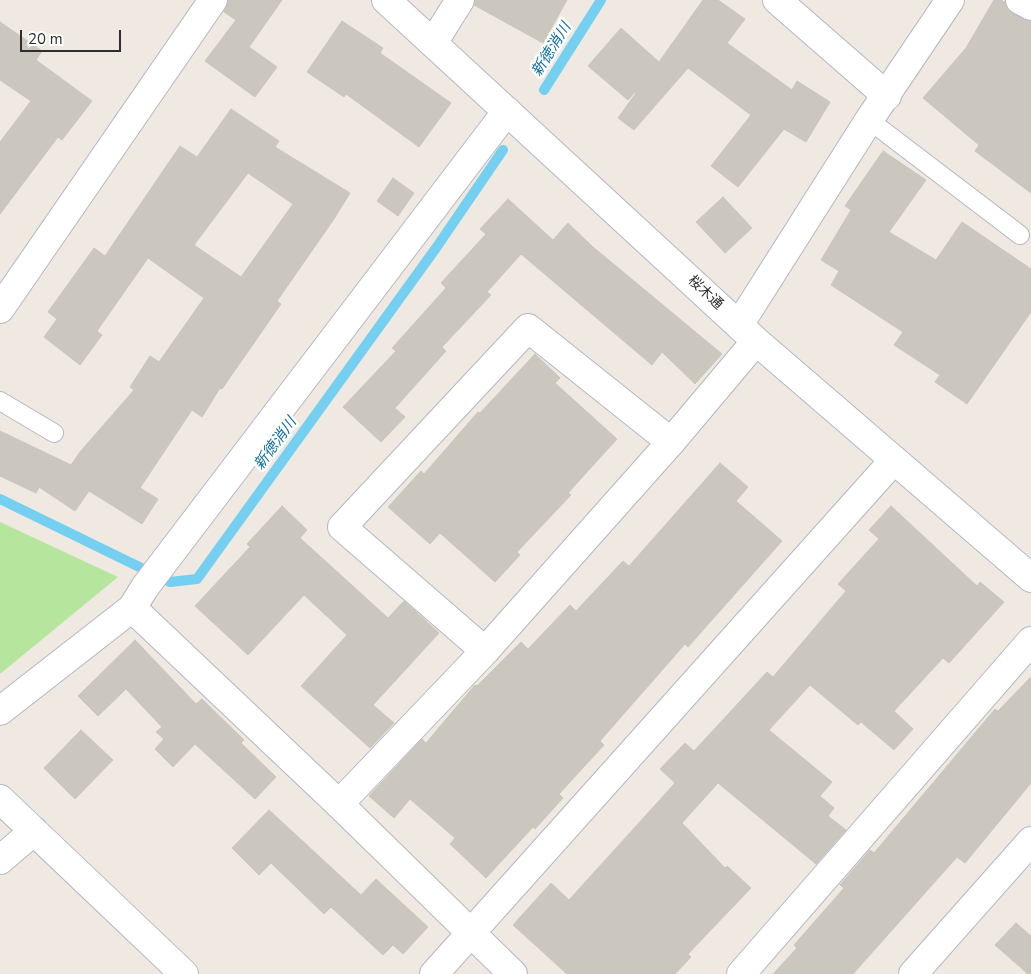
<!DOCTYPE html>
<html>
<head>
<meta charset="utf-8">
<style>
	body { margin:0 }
	#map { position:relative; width:1031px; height:974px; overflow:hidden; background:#efe9e1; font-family:"Nunito Sans",sans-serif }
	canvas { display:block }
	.scale { position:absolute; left:20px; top:30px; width:101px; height:22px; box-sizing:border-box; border:2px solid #2e2e2e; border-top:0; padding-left:6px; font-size:15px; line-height:18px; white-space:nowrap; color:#2e2e2e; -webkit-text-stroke:4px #fff; paint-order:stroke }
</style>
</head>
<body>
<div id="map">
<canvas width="1031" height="974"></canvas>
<div class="scale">20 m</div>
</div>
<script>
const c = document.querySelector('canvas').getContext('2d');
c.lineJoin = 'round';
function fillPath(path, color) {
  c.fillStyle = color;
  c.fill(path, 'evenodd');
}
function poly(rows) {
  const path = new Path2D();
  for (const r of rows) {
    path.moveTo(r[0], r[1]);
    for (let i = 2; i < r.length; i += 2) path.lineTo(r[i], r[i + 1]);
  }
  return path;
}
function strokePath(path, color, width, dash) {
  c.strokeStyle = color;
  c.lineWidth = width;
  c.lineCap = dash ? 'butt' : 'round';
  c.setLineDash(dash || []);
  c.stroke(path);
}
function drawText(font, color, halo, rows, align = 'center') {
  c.font = font + ' "Nunito Sans","Noto Sans JP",sans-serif';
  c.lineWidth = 5;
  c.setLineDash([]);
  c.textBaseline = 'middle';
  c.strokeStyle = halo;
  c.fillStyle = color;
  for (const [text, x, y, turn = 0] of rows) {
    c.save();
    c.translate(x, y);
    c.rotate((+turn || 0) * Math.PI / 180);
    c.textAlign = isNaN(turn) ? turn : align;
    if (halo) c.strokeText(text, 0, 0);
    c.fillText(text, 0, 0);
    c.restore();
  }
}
fillPath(poly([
	[0,522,118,577,0,674]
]), '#b6e59e');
strokePath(poly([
	[544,90,601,0],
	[0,499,170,582,197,579,436,248,503,150]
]), '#75cff0', 10);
const building = poly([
	[228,0,282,0,249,47,277,67,255,97,205,61,236,20,224,12,228,0],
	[476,0,567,0,543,43,474,5,476,0],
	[703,0,718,0,745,19,727,43,792,90,797,81,830,102,806,142,784,129,738,187,711,166,751,115,688,68,634,130,618,118,636,93,635,92,628,100,588,66,621,28,659,62,703,0],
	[994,0,1001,0,1005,2,1007,9,1013,14,1031,22,1031,193,975,151,979,145,923,98,966,48,994,0],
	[342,21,383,48,380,53,451,103,419,147,346,94,344,97,307,72,342,21],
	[0,22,42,51,36,60,92,101,62,140,58,137,0,214,0,142,31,101,0,80,0,22],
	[231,109,279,141,275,147,350,193,334,219,277,301,281,304,222,389,220,388,202,417,192,410,140,488,158,499,142,524,89,491,75,511,39,487,36,493,0,476,0,431,71,465,80,452,134,390,130,387,150,356,159,362,204,298,148,258,97,331,102,335,80,365,44,337,57,319,48,312,94,248,105,256,180,146,197,157,231,109],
	[248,173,293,204,241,277,194,245,248,173],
	[883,151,926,180,889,232,936,260,962,222,1031,269,1031,312,967,404,935,382,940,375,894,345,903,332,831,285,839,271,821,260,851,210,845,206,883,151],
	[393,178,414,193,398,216,377,201,393,178],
	[723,197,752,228,725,253,696,222,723,197],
	[508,199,553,240,568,223,593,247,722,354,695,384,662,352,652,365,521,254,487,292,491,295,442,347,446,351,395,408,405,417,381,442,343,407,396,351,392,348,446,288,441,283,486,234,480,229,508,199],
	[535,354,560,378,555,383,617,439,568,493,571,495,517,552,520,555,495,582,440,533,430,544,388,507,421,471,424,474,478,412,480,413,535,354],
	[720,463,748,487,736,501,782,541,688,647,685,644,600,741,604,745,559,794,563,798,535,829,533,827,486,878,450,844,455,838,410,799,394,818,369,796,422,739,426,743,475,685,477,686,521,642,528,649,570,605,576,611,623,561,629,566,720,463],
	[282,506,307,530,300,538,388,618,404,601,439,633,373,705,394,723,370,748,301,686,347,635,304,595,248,655,195,606,250,547,247,544,282,506],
	[891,506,977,586,980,582,1004,602,949,663,943,658,894,711,913,729,894,750,861,722,858,725,810,685,769,730,832,782,820,796,834,808,828,816,846,830,816,864,718,783,682,823,725,868,727,866,751,888,688,954,691,957,675,974,567,974,513,925,551,883,569,900,675,783,660,769,685,743,694,751,767,672,773,677,846,591,838,584,879,539,869,530,891,506],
	[135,640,196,704,202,699,244,740,241,743,276,777,255,799,195,744,173,767,155,749,164,739,156,732,162,727,126,689,98,716,78,696,135,640],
	[1031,677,1031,783,965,863,957,857,853,974,773,974,797,948,794,945,844,888,840,885,870,850,874,853,995,709,998,711,1031,677],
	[81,730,113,760,75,799,44,768,81,730],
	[269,810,361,895,376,879,428,927,403,954,393,945,383,955,331,907,324,914,271,863,259,875,232,848,269,810],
	[1016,923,1031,936,1031,974,1028,974,995,945,1016,923]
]);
fillPath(building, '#cbc7bf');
strokePath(building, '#cbc5ba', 1);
const service = poly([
	[869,120,1020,235],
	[0,401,54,433]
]);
const minor = poly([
	[777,0,887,96],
	[1020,0,1031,6],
	[433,43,460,0],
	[0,309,213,0],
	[132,608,339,804,513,974],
	[485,651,342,527,528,328,671,442],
	[0,711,132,608,145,587,507,111],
	[0,799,184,974],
	[0,860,34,831],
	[434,974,894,460],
	[741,974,1031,641],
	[913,974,1031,841]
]);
const tertiary = poly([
	[386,0,756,341,1031,578],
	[739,325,869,120,950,0],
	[339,804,485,651,671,442,756,341]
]);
strokePath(service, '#b4b7c1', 20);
strokePath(minor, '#b4b7c1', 30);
strokePath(tertiary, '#b4b7c1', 30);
strokePath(service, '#fff', 18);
strokePath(minor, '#fff', 28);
strokePath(tertiary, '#fff', 28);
drawText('14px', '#2e2e2e', '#fff', [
	["桜木通",705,293,43]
]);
drawText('italic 15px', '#0d6fa3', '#fff', [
	["新徳消川",552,50,-58],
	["新徳消川",276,444,-54]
]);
</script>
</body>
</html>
